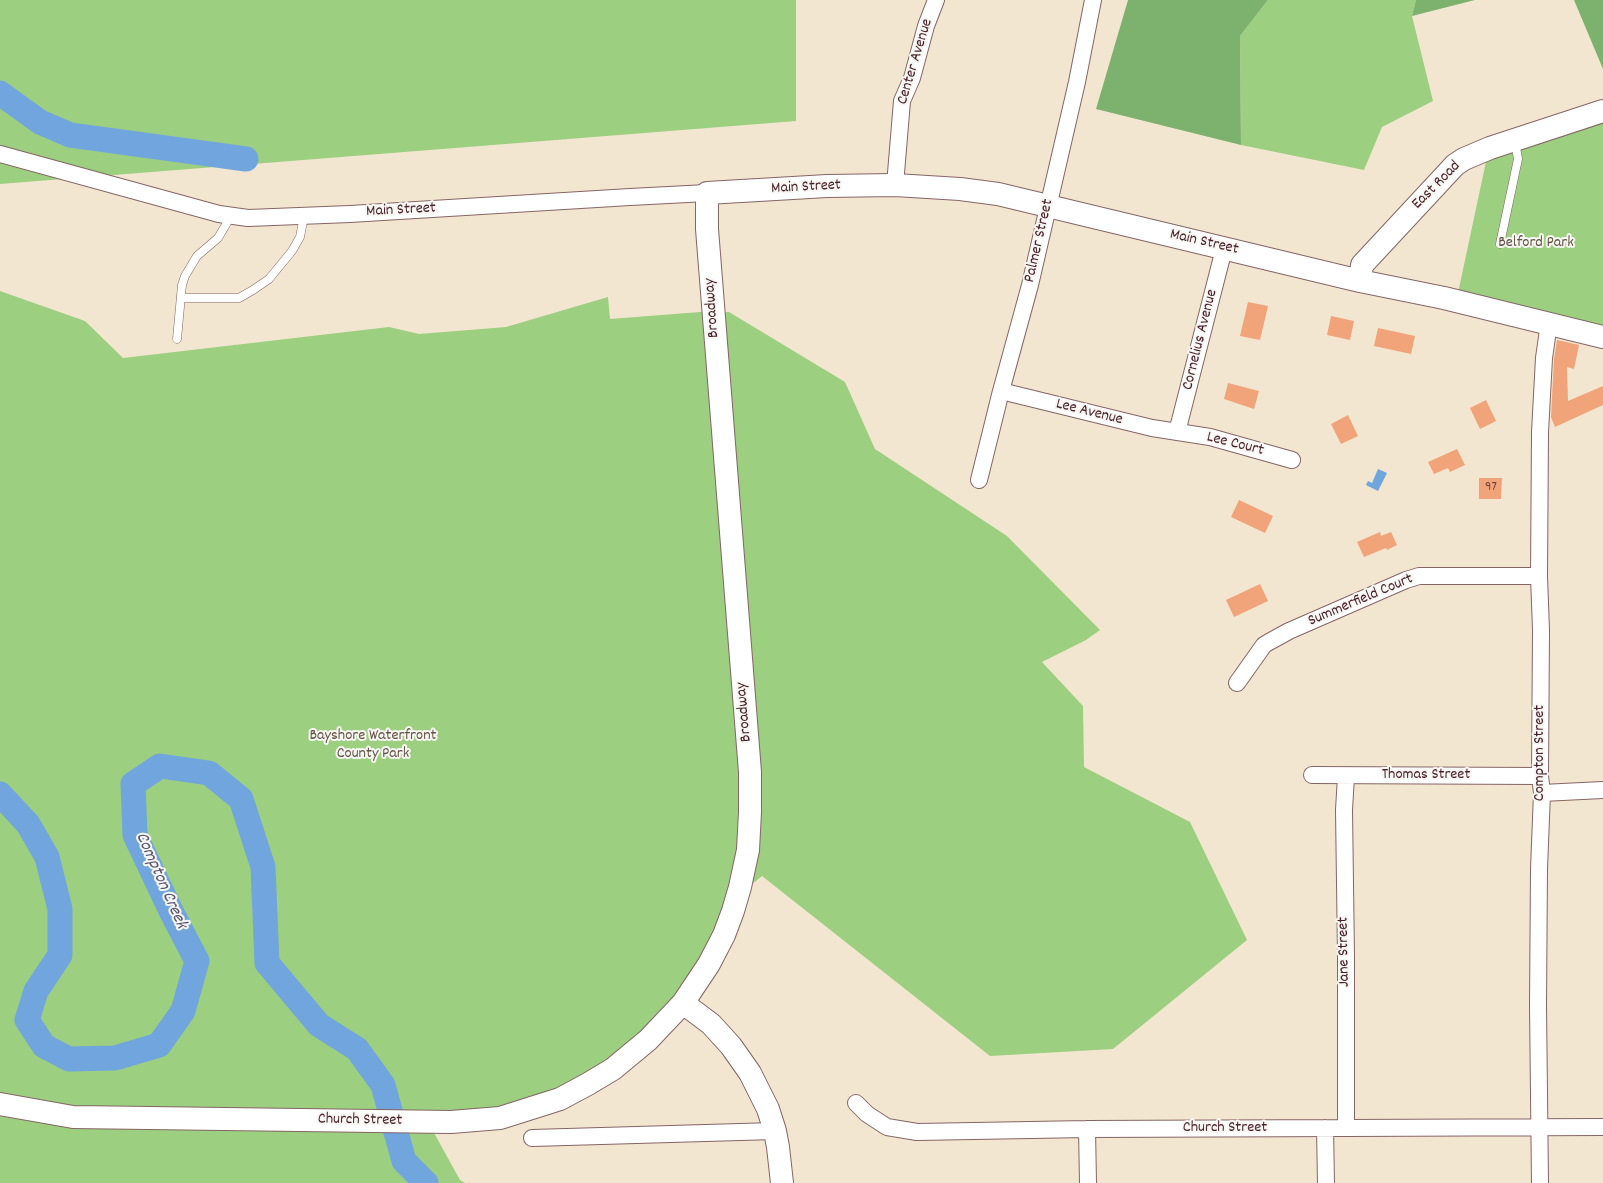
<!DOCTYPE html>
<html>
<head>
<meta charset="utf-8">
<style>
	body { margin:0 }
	canvas { display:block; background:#f3e6d0 }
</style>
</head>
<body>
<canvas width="1603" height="1183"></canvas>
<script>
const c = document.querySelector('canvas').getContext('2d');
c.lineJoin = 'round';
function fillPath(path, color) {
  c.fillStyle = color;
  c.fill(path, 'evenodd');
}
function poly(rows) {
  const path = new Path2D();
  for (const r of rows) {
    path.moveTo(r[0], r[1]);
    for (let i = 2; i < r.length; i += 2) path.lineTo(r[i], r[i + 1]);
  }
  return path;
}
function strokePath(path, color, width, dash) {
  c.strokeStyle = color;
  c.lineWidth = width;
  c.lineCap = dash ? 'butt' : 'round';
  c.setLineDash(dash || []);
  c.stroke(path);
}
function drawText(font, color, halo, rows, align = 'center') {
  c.font = font + ' Dekko,sans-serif';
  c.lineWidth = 4;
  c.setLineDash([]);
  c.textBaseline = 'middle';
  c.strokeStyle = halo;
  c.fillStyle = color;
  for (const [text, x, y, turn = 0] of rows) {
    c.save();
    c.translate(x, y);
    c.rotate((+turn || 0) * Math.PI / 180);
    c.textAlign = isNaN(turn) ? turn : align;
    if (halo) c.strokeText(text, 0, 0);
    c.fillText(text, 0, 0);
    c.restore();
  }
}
fillPath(poly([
	[0,0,796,0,796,121,0,184],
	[1268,0,1416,0,1412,16,1433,101,1382,127,1364,170,1241,145,1240,36],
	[1603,123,1603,329,1458,293,1487,157],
	[0,291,85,321,123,358,389,327,419,334,506,327,608,297,610,319,713,311,714,313,729,312,845,382,875,449,1007,536,1100,630,1086,640,1042,662,1083,706,1084,767,1190,822,1247,940,1113,1049,990,1056,762,876,734,899,683,1003,560,1099,428,1122,460,1180,465,1183,0,1183]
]), '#9ccf80');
fillPath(poly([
	[1128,0,1268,0,1240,36,1241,145,1096,109],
	[1416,0,1475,0,1412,16],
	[1574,0,1603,0,1603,69]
]), '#7db26e');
fillPath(poly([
	[1378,469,1387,473,1378,491,1366,485,1368,481,1372,483]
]), '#71a5de');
strokePath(poly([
	[0,93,40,122,70,135,246,159],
	[0,794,28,824,47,857,60,909,60,955,36,991,27,1020,44,1046,69,1059,115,1058,159,1045,183,1011,197,961,171,911,135,835,133,784,160,766,209,773,241,799,263,867,267,963,319,1025,357,1049,383,1085,404,1161,426,1183]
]), '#71a5de', 25);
fillPath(poly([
	[1248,302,1268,306,1260,340,1240,336],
	[1331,316,1354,321,1350,340,1327,335],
	[1378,328,1415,336,1411,354,1374,346],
	[1557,340,1579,345,1574,369,1567,367,1568,401,1603,386,1603,405,1555,427,1551,417,1554,359],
	[1228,383,1259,391,1254,409,1224,399],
	[1486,400,1496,421,1480,429,1470,408],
	[1348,415,1358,436,1341,444,1331,424],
	[1457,449,1465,465,1450,472,1448,468,1434,474,1428,462],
	[1479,478,1502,478,1501,499,1479,499],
	[1239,500,1273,516,1265,533,1231,517],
	[1380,532,1381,536,1391,532,1397,545,1387,550,1386,548,1364,557,1357,542],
	[1260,584,1268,601,1234,617,1226,600]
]), '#f1a379');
const lane = poly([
	[1500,244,1518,159,1515,142],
	[181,298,239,298,253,290,269,279,292,251,300,237,304,216],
	[177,339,182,285,185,276,197,256,218,238,231,216]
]);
const street = poly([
	[0,154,219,214,248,218,350,214,630,197,707,193],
	[895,185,902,101,912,78,926,26,936,0],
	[1001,391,1152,428,1210,437,1292,460],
	[1177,432,1224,249],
	[979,480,1001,391,1030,285,1077,82,1093,0],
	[1237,683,1264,645,1269,642,1289,631,1406,580,1419,576,1539,576],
	[1312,775,1540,776],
	[1346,776,1344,810,1346,956,1346,1128],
	[1542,793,1603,790],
	[856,1103,867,1114,887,1127,917,1132,1087,1129,1603,1127],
	[1325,1128,1326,1183],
	[1087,1129,1088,1183],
	[532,1138,775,1131],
	[1540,1183,1538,1005,1539,869,1542,793,1540,776,1541,630,1539,576,1540,432,1544,358,1549,323]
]);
const secondary = poly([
	[1360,281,1362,265,1455,165,1464,159,1490,148,1603,111],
	[683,1003,711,1024,731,1046,750,1073,768,1109,775,1131,778,1147,782,1183],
	[0,1104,73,1117,451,1122,500,1118,560,1099,588,1084,613,1069,648,1040,683,1003,709,964,724,935,733,911,740,887,748,850,750,812,750,772,707,229,707,193,827,186,895,185,960,189,998,194,1360,281,1444,298,1603,337]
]);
strokePath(lane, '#856565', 9);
strokePath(street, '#856565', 18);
strokePath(secondary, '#856565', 24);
strokePath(lane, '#fff', 8);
strokePath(street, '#fff', 16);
strokePath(secondary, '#fff', 22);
drawText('14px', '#74403e', null, [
	["97",1491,488]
]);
drawText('16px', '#4a1f2b', '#f6f6f2', [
	["Center Avenue",916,62,-73],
	["East Road",1437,186,-45],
	["Main Street",806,188,-3],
	["Main Street",401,211,-3],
	["Palmer Street",1040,241,-77],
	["Main Street",1204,243,13],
	["Broadway",713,308,-94],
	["Cornelius Avenue",1201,340,-76],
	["Lee Avenue",1089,413,14],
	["Lee Court",1235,445,14],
	["Summerfield Court",1361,601,-23],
	["Broadway",745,712,-95],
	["Compton Street",1541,753,-90],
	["Thomas Street",1426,776],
	["Jane Street",1345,952,-91],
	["Church Street",360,1121,1],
	["Church Street",1225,1129]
]);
drawText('16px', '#635444', '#f6f6f2', [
	["Belford Park",1536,244],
	["Bayshore Waterfront",373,737],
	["County Park",373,755]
]);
drawText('italic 18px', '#5a5573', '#f6f6f2', [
	["Compton Creek",160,881,66]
]);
</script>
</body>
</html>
